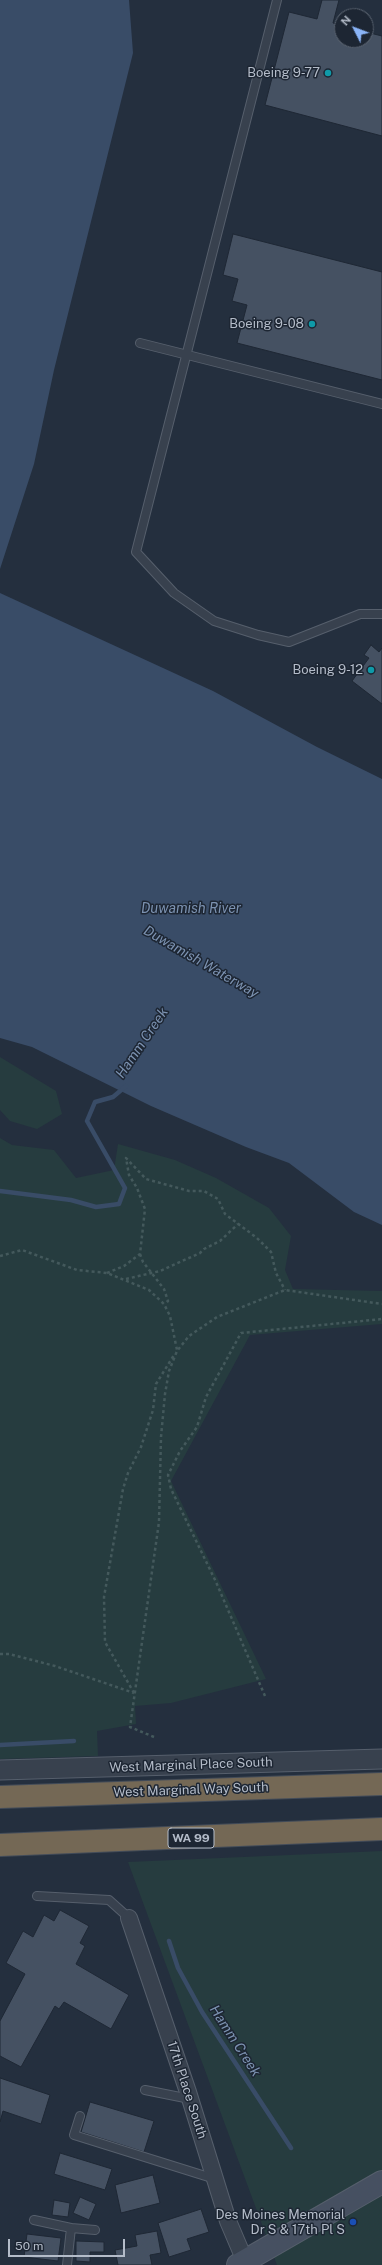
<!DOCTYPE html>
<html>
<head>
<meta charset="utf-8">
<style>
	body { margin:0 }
	#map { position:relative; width:382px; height:2265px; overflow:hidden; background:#242f3e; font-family:"Public Sans",sans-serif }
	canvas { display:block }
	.north { position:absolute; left:334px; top:8px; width:40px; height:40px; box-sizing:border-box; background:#1d2633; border:1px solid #59626f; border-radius:50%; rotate:312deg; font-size:11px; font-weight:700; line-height:16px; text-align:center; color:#b4bcc9 }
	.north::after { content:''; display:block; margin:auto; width:14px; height:18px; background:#8ab4f8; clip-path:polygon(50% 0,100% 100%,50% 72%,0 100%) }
	.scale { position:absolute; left:8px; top:2239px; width:117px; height:18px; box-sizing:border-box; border:2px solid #b4bcc9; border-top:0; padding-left:5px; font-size:12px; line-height:14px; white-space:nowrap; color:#b4bcc9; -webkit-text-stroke:3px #1d2633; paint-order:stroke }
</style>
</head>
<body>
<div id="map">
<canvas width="382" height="2265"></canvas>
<div class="north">N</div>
<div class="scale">50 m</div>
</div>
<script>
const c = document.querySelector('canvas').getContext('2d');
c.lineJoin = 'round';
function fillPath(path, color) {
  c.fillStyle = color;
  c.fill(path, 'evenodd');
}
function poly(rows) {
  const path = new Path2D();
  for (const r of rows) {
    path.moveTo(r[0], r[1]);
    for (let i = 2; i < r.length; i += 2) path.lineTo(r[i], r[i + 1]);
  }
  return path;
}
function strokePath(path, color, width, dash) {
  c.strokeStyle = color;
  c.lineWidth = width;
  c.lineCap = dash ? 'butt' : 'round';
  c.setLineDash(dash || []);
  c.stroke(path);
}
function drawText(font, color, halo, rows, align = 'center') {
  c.font = font + ' "Public Sans",sans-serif';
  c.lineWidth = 3;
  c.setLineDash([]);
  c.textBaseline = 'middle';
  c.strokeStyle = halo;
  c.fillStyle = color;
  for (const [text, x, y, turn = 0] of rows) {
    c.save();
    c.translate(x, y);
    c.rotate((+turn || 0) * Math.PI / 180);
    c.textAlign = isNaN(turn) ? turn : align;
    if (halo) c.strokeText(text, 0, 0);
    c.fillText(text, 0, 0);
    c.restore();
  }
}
fillPath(poly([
	[0,1057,56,1091,62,1114,37,1129,10,1121,0,1110],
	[0,1138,12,1145,54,1150,76,1178,114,1170,118,1144,175,1160,216,1178,269,1208,291,1236,285,1270,293,1289,382,1291,382,1324,250,1335,171,1481,266,1679,171,1703,135,1706,136,1724,97,1731,98,1756,0,1759],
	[382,1851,382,2265,277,2265,128,1862]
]), '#263c3f');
fillPath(poly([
	[0,0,129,0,133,53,54,370,34,464,0,569],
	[0,593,213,691,317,747,382,779,382,1225,354,1212,289,1163,246,1147,151,1106,32,1047,0,1038]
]), '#394c67');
strokePath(poly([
	[0,1191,71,1200,96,1207,119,1204,125,1188,87,1121,95,1102,113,1097,126,1086],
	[0,1745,74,1741],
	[169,1941,178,1968,202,2012,291,2148]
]), '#394c67', 4.5);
const building = poly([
	[322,0,339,0,333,23,342,26,342,40,366,40,366,32,382,36,382,136,265,105,289,12,317,19,322,0],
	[233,234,382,272,382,380,237,343,247,305,232,301,238,279,223,275,233,234],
	[371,645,379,652,382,648,382,704,352,681,369,658,364,655,371,645],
	[60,1910,89,1926,80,1943,85,1946,76,1964,129,1995,111,2029,64,2002,59,2009,55,2006,21,2067,0,2056,0,2021,25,1974,6,1963,23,1931,33,1937,44,1915,54,1921,60,1910],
	[0,2078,50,2095,41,2124,3,2111,0,2122,0,2078],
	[90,2102,154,2121,144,2152,81,2132,90,2102],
	[60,2153,112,2169,105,2190,54,2174,60,2153],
	[153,2175,160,2203,121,2213,115,2185,153,2175],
	[80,2197,96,2204,89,2220,73,2213,80,2197],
	[54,2200,70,2203,68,2217,52,2215,54,2200],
	[201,2209,209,2232,187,2239,191,2250,169,2257,158,2223,201,2209],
	[157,2231,161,2253,150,2255,152,2265,118,2265,115,2250,137,2246,135,2235,157,2231],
	[27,2234,61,2238,58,2261,24,2257,27,2234],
	[76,2241,104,2242,104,2252,90,2252,90,2262,76,2261,76,2241]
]);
fillPath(building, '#455162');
strokePath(building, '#1f2835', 1);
const service = poly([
	[277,0,136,552,174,593,214,621,258,635,289,642,360,614,382,614],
	[140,343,382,404],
	[37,1896,109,1900,129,1918],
	[145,2090,190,2099],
	[80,2116,74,2135,215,2179],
	[34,2220,71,2228,67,2265],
	[71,2228,95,2230]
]);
const minor = poly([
	[129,1918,188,2092,228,2221,245,2261]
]);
const tertiary = poly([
	[0,1770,382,1759]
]);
const secondary = poly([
	[238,2265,382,2182]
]);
const motorway = poly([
	[0,1797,382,1784],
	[0,1845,382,1829]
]);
strokePath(service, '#565f6c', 10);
strokePath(minor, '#565f6c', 18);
strokePath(tertiary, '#565f6c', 21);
strokePath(secondary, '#565f6c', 24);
strokePath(motorway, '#434c59', 24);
strokePath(poly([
	[140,1254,143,1262,164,1289,168,1301,165,1304],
	[0,1256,22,1250,77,1270,107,1273,149,1290,164,1304,170,1316,177,1350],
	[107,1273,124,1266,140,1254,145,1209,137,1188,129,1175,126,1158,146,1179,189,1191,204,1191,218,1199,225,1214,257,1238,271,1252,276,1273,285,1290],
	[126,1279,160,1271,200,1253,204,1249,220,1241,238,1224],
	[0,1654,9,1654,55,1666,134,1693],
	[134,1693,105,1642,104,1597,123,1489,128,1473,141,1447,153,1410,156,1384,174,1355],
	[265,1696,216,1582,171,1489,168,1475,180,1451,197,1427,206,1397,241,1333,382,1319],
	[154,1737,130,1727,159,1522,161,1437,165,1394,169,1371,177,1351,189,1336,217,1317,285,1290,382,1304]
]), '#44595c', 2.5, [3, 3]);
strokePath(service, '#38414e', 8);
strokePath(minor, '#38414e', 16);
strokePath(tertiary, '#38414e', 19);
strokePath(secondary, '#465061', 22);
strokePath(motorway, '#746855', 22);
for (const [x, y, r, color] of [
	[328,73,4,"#0f9aa8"],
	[312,324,4,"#0f9aa8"],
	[371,670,4,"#0f9aa8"],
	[353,2222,4,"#1a4fb4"]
]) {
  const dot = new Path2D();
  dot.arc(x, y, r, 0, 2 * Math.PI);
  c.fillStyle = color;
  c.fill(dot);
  strokePath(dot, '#1d2633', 1.5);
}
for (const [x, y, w] of [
	[191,1838,46]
]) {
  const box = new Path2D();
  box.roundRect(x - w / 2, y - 10, w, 20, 3);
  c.fillStyle = '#1d2633';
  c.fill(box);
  strokePath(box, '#b4bcc9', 1);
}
drawText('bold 12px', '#b4bcc9', null, [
	["WA 99",191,1838]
]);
drawText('13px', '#b4bcc9', '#1d2633', [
	["Boeing 9-77",320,73],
	["Boeing 9-08",304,324],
	["Boeing 9-12",363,670],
	["Des Moines Memorial",345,2215],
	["Dr S & 17th Pl S",345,2230]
], 'right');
drawText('13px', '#b4bcc9', '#1d2633', [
	["West Marginal Place South",191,1765,-2],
	["West Marginal Way South",191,1790,-2],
	["17th Place South",187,2090,72]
]);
drawText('italic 14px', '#7c92b1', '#1d2633', [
	["Duwamish River",191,909],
	["Duwamish Waterway",201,962,30],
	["Hamm Creek",142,1043,-56],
	["Hamm Creek",235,2041,57]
]);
</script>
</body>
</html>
